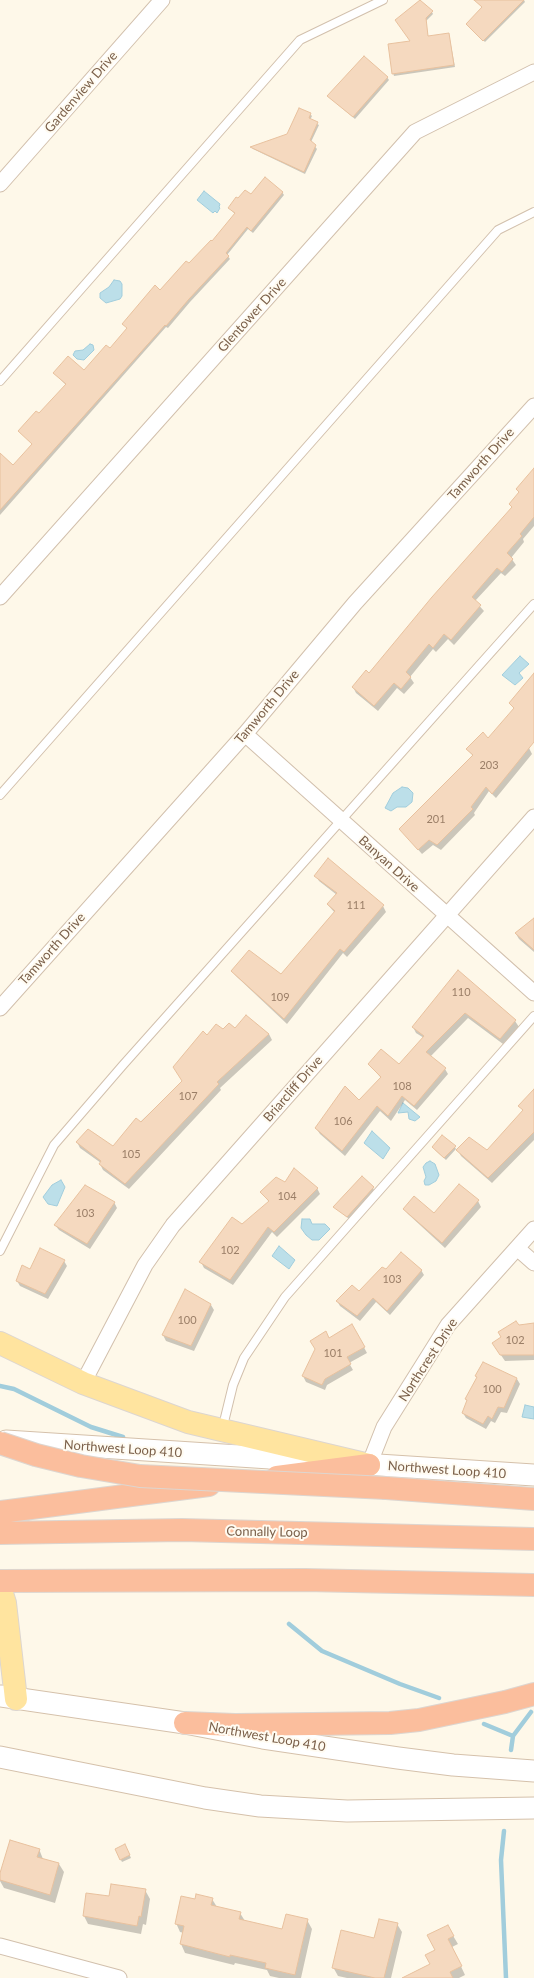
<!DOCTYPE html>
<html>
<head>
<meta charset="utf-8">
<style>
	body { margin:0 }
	canvas { display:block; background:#fef8e9 }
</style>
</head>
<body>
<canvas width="534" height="1978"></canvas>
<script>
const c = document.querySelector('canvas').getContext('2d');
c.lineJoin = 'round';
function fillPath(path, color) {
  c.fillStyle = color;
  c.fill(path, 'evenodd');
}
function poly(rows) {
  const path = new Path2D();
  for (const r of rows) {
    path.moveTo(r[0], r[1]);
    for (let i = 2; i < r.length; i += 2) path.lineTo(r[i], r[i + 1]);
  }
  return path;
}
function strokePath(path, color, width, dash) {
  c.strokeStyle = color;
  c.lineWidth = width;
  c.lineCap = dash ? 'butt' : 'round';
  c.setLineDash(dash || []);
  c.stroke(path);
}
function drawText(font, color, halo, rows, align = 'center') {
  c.font = font + ' Lato,sans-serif';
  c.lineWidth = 4;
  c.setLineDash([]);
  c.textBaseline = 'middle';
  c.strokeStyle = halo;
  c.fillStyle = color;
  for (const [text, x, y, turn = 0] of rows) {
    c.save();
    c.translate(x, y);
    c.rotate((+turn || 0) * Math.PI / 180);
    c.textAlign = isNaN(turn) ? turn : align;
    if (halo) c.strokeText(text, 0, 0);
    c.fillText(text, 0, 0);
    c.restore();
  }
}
const water = poly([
	[204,191,220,204,219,207,220,208,217,213,215,211,213,213,197,200,204,191],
	[114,280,120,281,122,284,122,296,120,299,106,303,100,298,100,293,109,287,114,280],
	[90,344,93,345,94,350,84,360,77,359,73,355,75,351,83,350,90,344],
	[520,656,529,664,519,673,523,678,515,685,502,675,520,656],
	[402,787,408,788,413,793,412,802,406,807,397,807,391,811,385,808,393,793,402,787],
	[403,1103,420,1117,415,1121,409,1119,408,1112,398,1113,403,1103],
	[372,1131,390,1148,383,1159,364,1143,372,1131],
	[430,1161,435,1164,439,1175,436,1181,429,1185,425,1185,424,1181,426,1177,423,1167,426,1163,430,1161],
	[61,1180,65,1187,57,1206,48,1204,43,1197,52,1185,61,1180],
	[302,1219,310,1219,312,1224,325,1224,330,1229,319,1240,312,1240,306,1235,301,1228,302,1219],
	[279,1246,295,1260,289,1269,272,1256,279,1246],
	[525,1405,534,1407,534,1419,522,1417,525,1405]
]);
fillPath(water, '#bcdfe9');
strokePath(water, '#a1cddc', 1);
fillPath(poly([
	[481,0,524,0,525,2,485,42,468,26,483,8,478,3],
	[432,12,433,14,426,21,428,37,449,34,455,67,394,76,393,73,412,42,398,22],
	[387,77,389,80,355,119,330,98],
	[310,114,312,116,310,120,319,125,311,142,317,149,305,174,253,149,252,148,288,135],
	[282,192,284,195,253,233,248,229,227,255,230,259,190,302,168,328,166,327,0,515,0,457,13,466,33,444,19,431,39,414,66,385,54,373,84,372,110,350,160,291,213,242,235,214,229,208,238,200,251,196],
	[534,470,534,526,523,539,524,542,511,558,516,565,505,576,501,573,475,601,484,611,454,645,448,639,436,652,433,649,410,677,414,683,404,694,397,688,378,711,356,693,353,687,369,674,512,508,510,504,519,493,517,489],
	[534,675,534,740,529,748,532,754,496,798,489,791,474,813,475,815,441,850,433,845,422,854,400,829,473,756,467,749,488,739,514,709,510,703],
	[329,860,383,906,386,912,347,957,343,953,287,1024,236,976,232,971,282,976,335,913,328,905,337,895,319,881,316,876],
	[534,919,534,952,519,939,516,934],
	[458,971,515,1021,519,1027,503,1044,468,1018,430,1057,445,1069,448,1074,417,1110,405,1100,391,1121,380,1111,345,1156,320,1134,316,1128,359,1102,381,1078,369,1064,399,1066,424,1038,416,1033,413,1027],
	[246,1016,269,1034,272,1040,220,1088,221,1090,129,1189,103,1170,100,1164,101,1163,80,1148,77,1142,113,1148,183,1081,207,1036,235,1029],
	[534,1091,534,1140,492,1183,461,1156,458,1150,487,1151,523,1111,520,1106],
	[455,1147,456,1149,446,1160,435,1150],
	[285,1184,317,1188,320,1194,277,1237,272,1232,233,1285,204,1268,201,1262,269,1202,261,1192],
	[459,1185,478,1201,481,1207,445,1248,408,1214,404,1209,434,1214],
	[373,1188,374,1190,349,1219,335,1207],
	[114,1202,117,1208,90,1249,59,1230,55,1225],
	[64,1261,67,1266,48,1299,20,1286,17,1281,31,1270],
	[421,1270,424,1275,390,1315,376,1302,360,1321,340,1306,337,1301,359,1293,386,1271],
	[185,1290,211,1305,214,1310,194,1351,166,1341,163,1335],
	[534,1324,534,1360,505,1361,496,1348,518,1326],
	[352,1325,367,1353,349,1363,353,1370,327,1385,325,1390,306,1382,303,1376,329,1339],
	[517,1379,520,1384,507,1413,501,1412,495,1423,491,1421,486,1429,466,1418,463,1413,468,1401,466,1399],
	[125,1845,131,1858,122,1862,116,1850],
	[39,1849,43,1859,59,1864,64,1872,55,1903,4,1888,0,1881,0,1876],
	[145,1890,150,1899,146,1925,143,1924,141,1934,88,1924,84,1916,87,1894,110,1898],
	[212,1899,217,1907,240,1913,245,1921,283,1930,307,1920,312,1929,301,1978,279,1978,270,1976,267,1970,235,1963,234,1965,185,1953,181,1944,184,1933,180,1932,176,1923,196,1900],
	[397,1924,402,1932,391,1978,347,1978,338,1976,333,1967],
	[452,1934,458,1944,452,1947,465,1975,459,1978,405,1978,431,1965,436,1951]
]), '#0003');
strokePath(poly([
	[0,1386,14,1389,91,1427,123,1437],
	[289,1624,322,1651,400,1684,439,1698],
	[484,1724,513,1736],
	[511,1750,513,1736,531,1712],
	[504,1831,501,1860,506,1978]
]), '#a1cddc', 4.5);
const building = poly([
	[420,0,433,11,426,18,428,36,449,33,454,65,392,74,388,44,410,41,395,20,420,0],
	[474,0,524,0,483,41,466,24,482,7,474,0],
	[364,56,388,77,353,117,327,96,364,56],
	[299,108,311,113,309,118,318,122,310,140,316,145,304,172,250,147,287,134,299,108],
	[265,177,283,192,251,231,247,227,226,253,229,256,189,299,166,326,165,325,0,510,0,453,13,465,32,444,18,431,36,411,39,413,66,384,53,373,68,356,84,370,106,345,110,348,127,328,122,324,155,285,160,290,186,261,189,263,211,240,212,241,235,213,228,208,236,197,238,198,245,190,251,194,265,177],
	[534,468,534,517,520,534,522,536,507,553,513,559,502,572,497,568,472,597,481,605,451,640,444,634,433,648,429,644,406,672,411,677,401,689,394,683,374,706,352,687,366,670,369,673,432,597,512,507,509,504,519,492,516,489,534,468],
	[534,673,534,742,492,794,486,787,471,807,473,809,437,845,429,840,418,850,399,829,473,755,466,749,483,732,488,738,514,708,509,703,534,673],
	[328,858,384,905,344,952,340,949,284,1019,231,971,249,950,281,974,335,911,327,904,337,893,314,876,328,858],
	[534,918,534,950,515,933,534,918],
	[458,970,516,1020,500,1039,465,1013,426,1052,446,1068,414,1106,402,1096,388,1116,377,1106,342,1151,315,1128,345,1086,359,1100,381,1077,368,1064,381,1049,399,1064,424,1036,412,1027,458,970],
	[246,1015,269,1034,217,1082,219,1084,125,1184,99,1164,101,1161,76,1142,88,1129,113,1146,136,1118,141,1122,182,1081,173,1067,203,1031,207,1035,216,1024,223,1029,229,1023,235,1028,246,1015],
	[534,1089,534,1132,488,1178,456,1150,469,1137,487,1150,523,1110,518,1106,534,1089],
	[442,1135,456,1146,444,1158,432,1147,442,1135],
	[294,1168,318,1188,274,1232,268,1227,230,1280,199,1262,232,1217,242,1224,269,1201,260,1192,276,1177,285,1182,294,1168],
	[362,1176,374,1187,347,1217,333,1207,362,1176],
	[459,1184,479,1200,442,1243,403,1209,414,1196,434,1213,459,1184],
	[85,1185,115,1202,87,1244,54,1225,85,1185],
	[40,1248,65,1260,45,1294,16,1281,22,1265,30,1269,40,1248],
	[401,1252,422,1270,387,1311,373,1298,357,1316,336,1301,352,1285,359,1291,382,1267,386,1269,401,1252],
	[185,1289,211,1304,191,1346,162,1335,185,1289],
	[516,1321,519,1325,534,1323,534,1355,500,1355,492,1343,501,1337,498,1332,516,1321],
	[352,1324,365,1347,347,1357,351,1364,325,1379,322,1385,302,1376,315,1349,310,1341,326,1331,329,1338,352,1324],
	[483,1362,517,1378,504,1408,498,1407,492,1419,488,1416,483,1424,462,1413,467,1400,465,1399,477,1377,475,1376,483,1362],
	[10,1840,40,1849,37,1857,59,1863,50,1895,0,1880,0,1873,10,1840],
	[125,1844,130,1855,120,1860,115,1849,125,1844],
	[111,1884,146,1889,141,1917,139,1916,137,1926,83,1916,86,1893,109,1896,111,1884],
	[196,1894,213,1898,211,1905,241,1912,239,1919,282,1929,286,1914,308,1919,295,1975,265,1968,266,1963,230,1955,230,1957,180,1944,184,1926,175,1924,181,1896,195,1899,196,1894],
	[379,1919,398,1923,384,1978,375,1978,332,1968,341,1930,374,1938,379,1919],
	[448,1925,454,1936,448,1939,462,1966,450,1972,453,1978,402,1978,430,1964,425,1955,435,1950,427,1935,448,1925]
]);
fillPath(building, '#f5d9bf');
strokePath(building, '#e8c19e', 1);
const service = poly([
	[0,381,300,40,383,0],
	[0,795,498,230,534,212],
	[0,1251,54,1145,123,1065,534,604],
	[222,1430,233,1385,244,1358,285,1297,534,1016]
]);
const minor = poly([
	[0,184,162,0],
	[0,597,415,132,534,72],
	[245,734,534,993],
	[0,1008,245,734,355,603,534,406],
	[517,1248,534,1263],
	[83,1383,145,1265,173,1225,534,817],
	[369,1465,384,1427,448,1325,534,1229],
	[0,1946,119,1978]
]);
const secondary = poly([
	[6,1441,534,1475],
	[0,1696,185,1723,263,1738,398,1758,453,1765,534,1771],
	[0,1757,205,1798,260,1806,347,1811,534,1808]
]);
const primary = poly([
	[0,1343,83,1383,188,1422,369,1465],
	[0,1587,5,1603,16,1699]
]);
const motorway = poly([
	[277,1477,369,1465],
	[386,1488,534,1499],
	[0,1512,209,1485],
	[0,1533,182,1530,534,1539],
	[0,1581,305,1580,534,1585],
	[185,1723,235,1725,390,1723,419,1720,505,1702,534,1694]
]);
strokePath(service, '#d2c0ad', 10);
strokePath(minor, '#d2c0ad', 17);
strokePath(secondary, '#d5c1ab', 23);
strokePath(primary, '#ddd6d0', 24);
strokePath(motorway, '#ddd6d0', 24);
strokePath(service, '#fff', 8);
strokePath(minor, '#fff', 15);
strokePath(secondary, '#fff', 21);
strokePath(primary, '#ffe49f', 22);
strokePath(motorway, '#fbbe9d', 22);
const motorwayBridge = poly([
	[0,1443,36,1455,81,1466,140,1476,386,1488]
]);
strokePath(motorwayBridge, '#ddd6d0', 24, []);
strokePath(motorwayBridge, '#fbbe9d', 22);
drawText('11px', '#9a7e67', null, [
	["203",489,765],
	["201",436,819],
	["111",356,905],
	["110",461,992],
	["109",280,997],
	["108",402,1086],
	["107",188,1096],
	["106",343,1121],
	["105",131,1154],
	["104",287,1196],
	["103",85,1213],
	["102",230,1250],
	["103",392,1279],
	["100",187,1320],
	["102",515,1340],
	["101",333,1353],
	["100",492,1389]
]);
drawText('13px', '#7b604a', '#fffbf1', [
	["Gardenview Drive",81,92,-49],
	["Glentower Drive",252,315,-48],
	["Tamworth Drive",481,464,-48],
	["Tamworth Drive",267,707,-50],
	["Banyan Drive",389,864,42],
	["Tamworth Drive",52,949,-48],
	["Briarcliff Drive",293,1089,-49],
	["Northcrest Drive",428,1360,-57],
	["Northwest Loop 410",123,1449,4],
	["Northwest Loop 410",447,1470,4],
	["Connally Loop",267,1532,1],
	["Northwest Loop 410",267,1737,10]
]);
</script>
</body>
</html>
